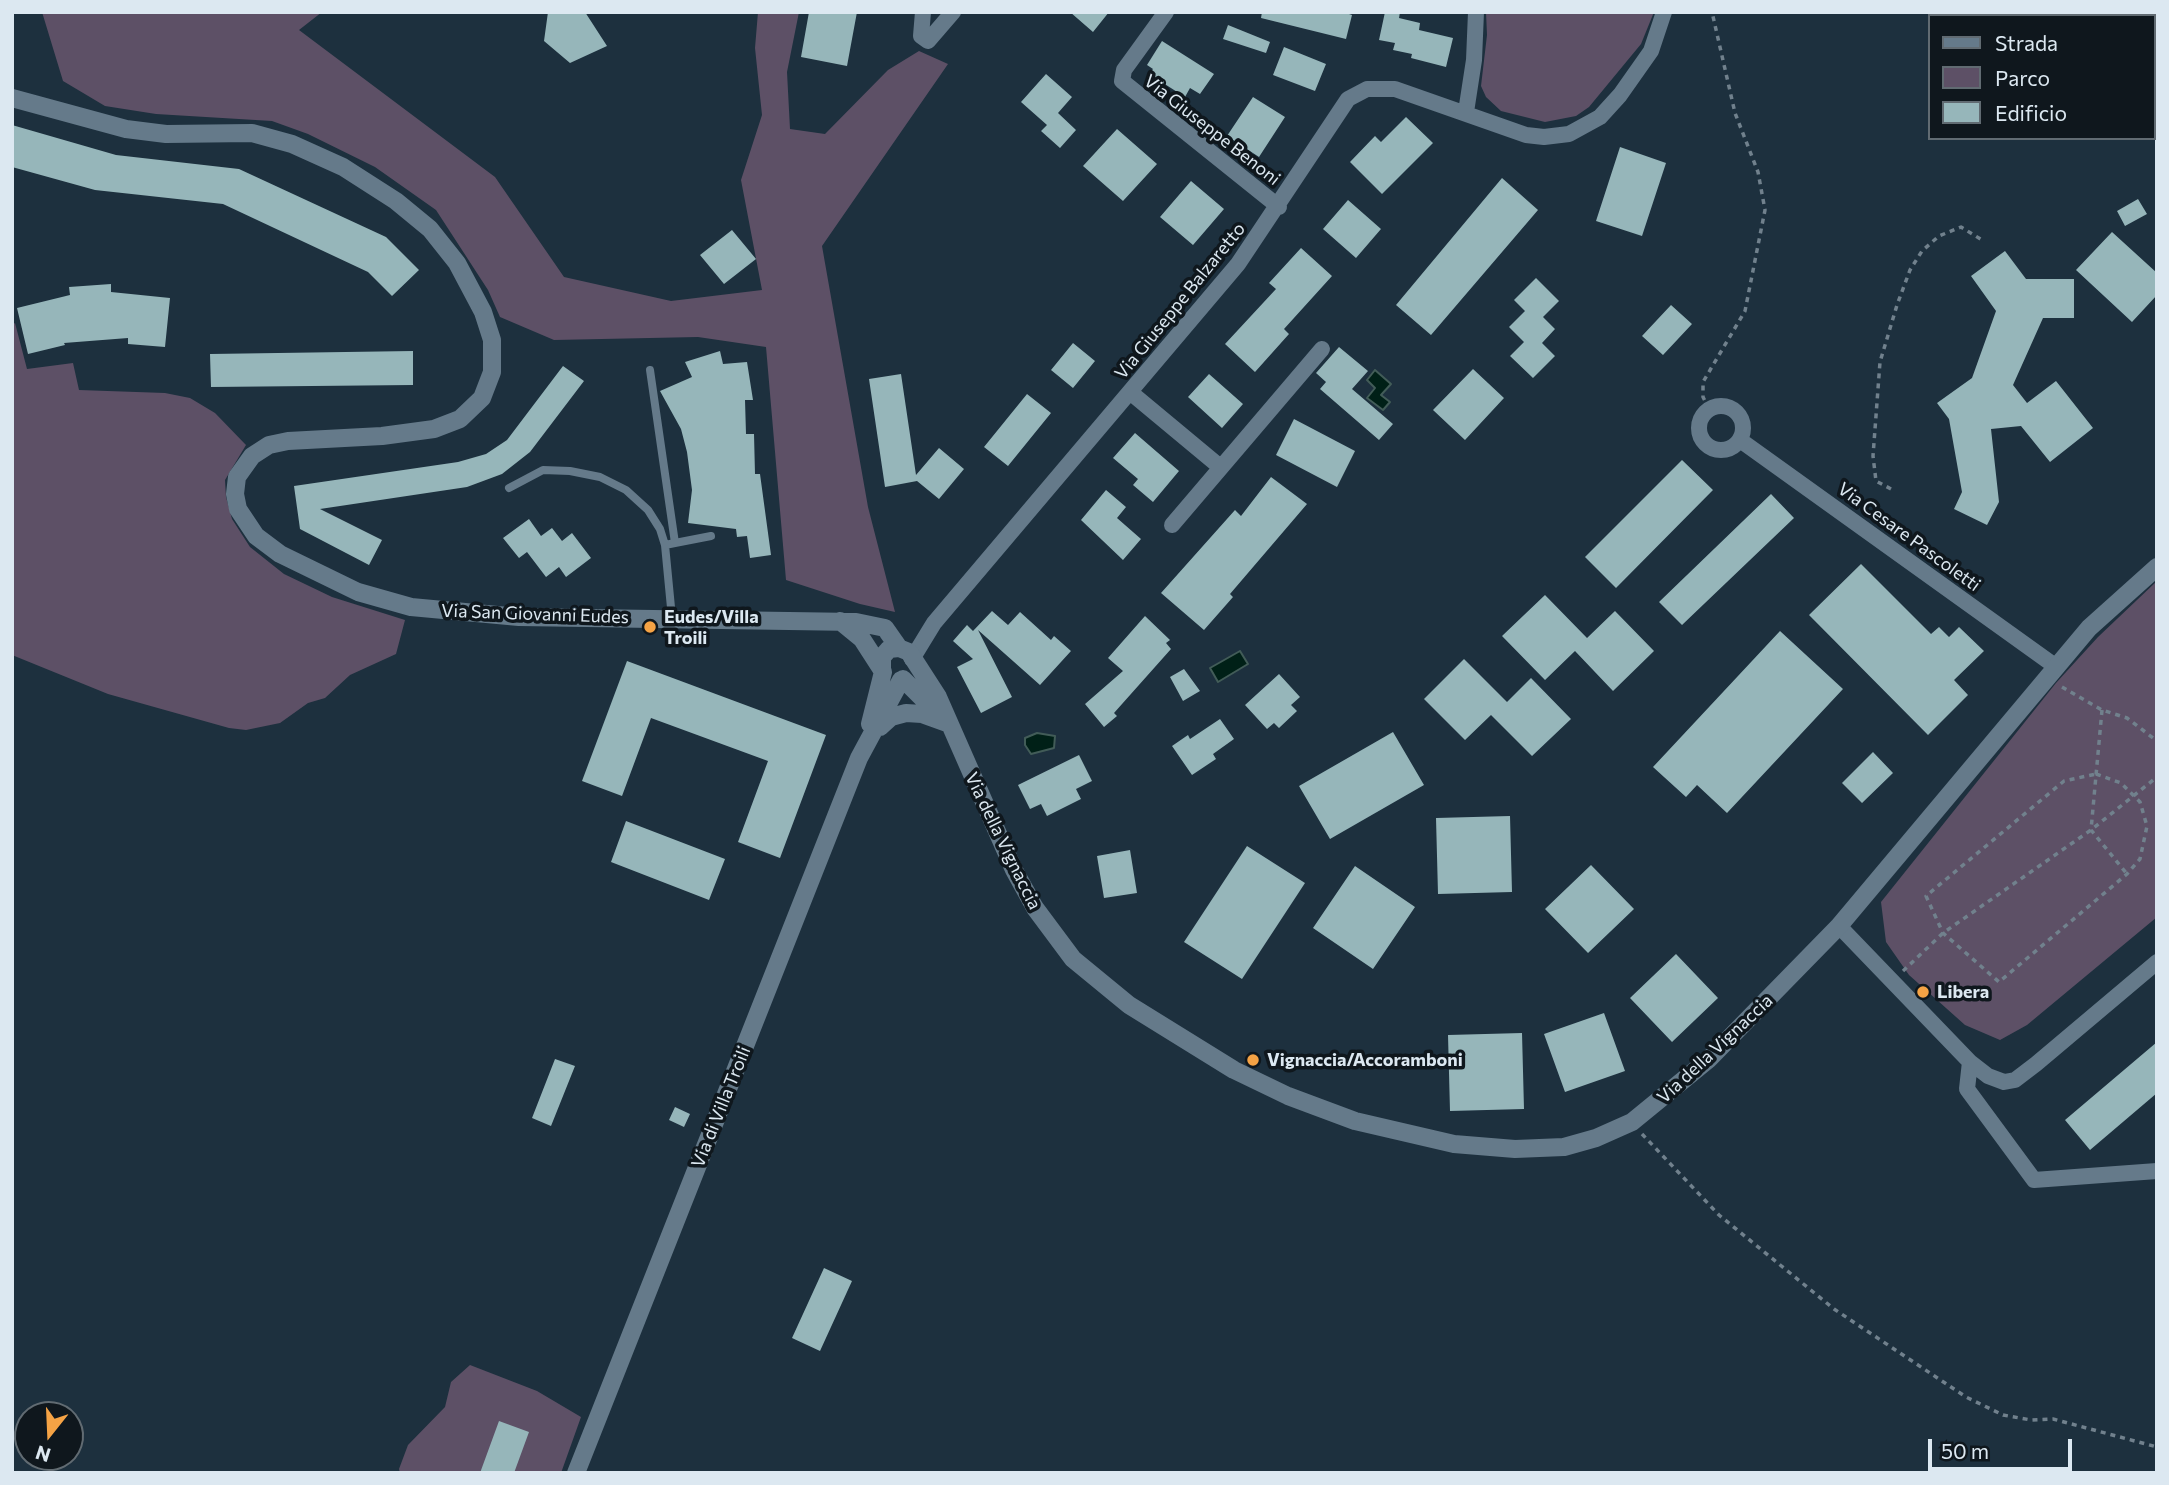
<!DOCTYPE html>
<html>
<head>
<meta charset="utf-8">
<style>
	body { margin:0 }
	#map { position:relative; width:2169px; height:1485px; overflow:hidden; background:#1d303e; font-family:Commissioner,sans-serif }
	canvas { display:block }
	.frame { position:absolute; inset:0; border:14px solid #dce8f1; pointer-events:none }
	.legend { position:absolute; left:1928px; top:14px; width:228px; height:126px; box-sizing:border-box; background:#0f171d; border:2px solid #616b72; margin:0; padding:9px 12px; list-style:none; font-size:21px; color:#dce8f1 }
	.legend li { display:flex; align-items:center; gap:14px; height:35px }
	.legend b { width:35px; border:2px solid #616b72 }
	.north { position:absolute; left:14px; top:1401px; width:70px; height:70px; box-sizing:border-box; background:#0f171d; border:2px solid #616b72; border-radius:50%; rotate:198deg; font-size:19px; font-weight:700; line-height:28px; text-align:center; color:#dce8f1 }
	.north::after { content:''; display:block; margin:auto; width:24px; height:32px; background:#f5a345; clip-path:polygon(50% 0,100% 100%,50% 72%,0 100%) }
	.scale { position:absolute; left:1928px; top:1439px; width:144px; height:32px; box-sizing:border-box; border:4px solid #dce8f1; border-top:0; padding-left:9px; font-size:21px; line-height:24px; white-space:nowrap; color:#dce8f1; -webkit-text-stroke:5px #0f171d; paint-order:stroke }
</style>
</head>
<body>
<div id="map">
<canvas width="2169" height="1485"></canvas>
<div class="frame"></div>
<ul class="legend">
<li><b style="height:9px;background:#657a8a"></b>Strada</li>
<li><b style="height:19px;background:#5d5066"></b>Parco</li>
<li><b style="height:19px;background:#96b6ba"></b>Edificio</li>
</ul>
<div class="north">N</div>
<div class="scale">50 m</div>
</div>
<script>
const c = document.querySelector('canvas').getContext('2d');
c.lineJoin = 'round';
function fillPath(path, color) {
  c.fillStyle = color;
  c.fill(path, 'evenodd');
}
function poly(rows) {
  const path = new Path2D();
  for (const r of rows) {
    if (r.length === 3) {
      path.moveTo(r[0] + r[2], r[1]);
      path.arc(r[0], r[1], r[2], 0, 2 * Math.PI);
      continue;
    }
    path.moveTo(r[0], r[1]);
    for (let i = 2; i < r.length; i += 2) path.lineTo(r[i], r[i + 1]);
  }
  return path;
}
function strokePath(path, color, width, dash) {
  c.strokeStyle = color;
  c.lineWidth = width;
  c.lineCap = dash ? 'butt' : 'round';
  c.setLineDash(dash || []);
  c.stroke(path);
}
function drawText(font, color, halo, rows, align = 'center') {
  c.font = font + ' Commissioner,sans-serif';
  c.lineWidth = 7;
  c.setLineDash([]);
  c.textBaseline = 'middle';
  c.strokeStyle = halo;
  c.fillStyle = color;
  for (const [text, x, y, turn = 0] of rows) {
    c.save();
    c.translate(x, y);
    c.rotate((+turn || 0) * Math.PI / 180);
    c.textAlign = isNaN(turn) ? turn : align;
    if (halo) c.strokeText(text, 0, 0);
    c.fillText(text, 0, 0);
    c.restore();
  }
}
fillPath(poly([
	[42,12,322,12,299,30,495,177,564,277,671,301,762,290,741,180,762,115,755,48,758,12,799,12,787,72,790,129,825,134,888,70,919,51,948,64,822,246,868,507,895,612,860,604,786,580,766,347,698,337,554,340,500,317,488,290,436,210,375,167,308,134,272,121,156,114,105,106,63,81],
	[1486,12,1654,12,1641,44,1589,107,1576,116,1545,122,1501,111,1486,97,1481,86,1487,35],
	[15,323,27,369,73,363,79,390,165,393,190,398,215,413,246,445,225,480,226,497,232,519,250,547,284,574,332,597,405,620,396,654,350,675,325,698,308,703,280,723,246,730,229,728,108,694,12,655,12,325],
	[2157,581,2157,917,2027,1025,2000,1040,1965,1025,1909,975,1886,942,1881,902,2056,683,2098,637],
	[470,1365,537,1391,581,1417,561,1473,400,1473,399,1469,408,1445,445,1407,451,1382]
]), '#5d5066');
const water = poly([
	[1375,370,1391,384,1381,395,1390,402,1383,410,1367,398,1375,388,1367,380,1375,370],
	[1240,651,1248,664,1218,682,1210,668,1240,651],
	[1037,733,1055,736,1054,748,1031,754,1025,745,1025,738,1037,733]
]);
fillPath(water, '#002017');
strokePath(water, '#425c58', 2);
fillPath(poly([
	[548,12,585,12,607,46,570,63,544,41],
	[809,12,857,12,847,66,801,57],
	[1070,12,1109,12,1093,32],
	[1262,12,1343,12,1352,15,1346,39,1261,18],
	[1385,12,1400,12,1399,18,1420,23,1419,30,1453,38,1446,67,1411,58,1412,54,1393,50,1395,43,1379,40],
	[1228,25,1270,42,1266,53,1223,39],
	[1162,41,1214,74,1200,94,1190,88,1185,97,1149,74,1153,69,1147,65],
	[1284,47,1326,64,1315,91,1273,75],
	[1046,74,1072,97,1058,113,1076,130,1060,148,1041,131,1047,125,1021,102],
	[1253,97,1285,117,1259,157,1227,136],
	[1406,117,1433,143,1382,194,1350,162,1375,136,1381,142],
	[12,125,116,155,239,169,386,237,419,270,392,296,368,272,223,204,95,190,12,167],
	[1117,129,1157,164,1123,201,1083,166],
	[1620,147,1666,163,1642,236,1596,221],
	[1502,178,1538,210,1431,335,1396,305],
	[1191,181,1224,209,1193,245,1160,217],
	[2138,199,2147,214,2125,226,2117,211],
	[1348,200,1381,229,1356,258,1323,229],
	[732,230,756,259,724,284,700,255],
	[2112,232,2157,273,2157,295,2132,322,2076,270],
	[1301,248,1332,276,1284,329,1289,334,1255,372,1225,344,1276,289,1269,283],
	[2005,251,2026,279,2074,279,2074,318,2043,318,2013,385,2027,403,2056,381,2093,428,2050,462,2021,426,1991,429,1999,502,1987,525,1954,509,1962,492,1949,419,1937,403,1972,378,1996,311,1971,276],
	[1536,278,1559,301,1543,317,1555,329,1542,343,1555,356,1533,378,1510,356,1524,342,1509,327,1525,311,1514,300],
	[111,284,111,292,170,298,165,347,128,344,128,338,64,343,65,345,28,354,17,308,70,295,69,287],
	[1671,305,1692,324,1663,355,1642,336],
	[1073,343,1095,361,1073,388,1051,370],
	[1339,347,1368,371,1352,389,1393,424,1379,440,1320,389,1326,382,1316,373],
	[413,351,413,385,211,387,210,354],
	[720,351,723,364,747,362,753,400,745,400,746,434,754,434,755,474,760,474,771,555,750,558,747,536,737,537,736,529,688,523,692,490,687,452,681,429,660,391,692,377,685,362],
	[563,366,584,381,530,452,502,474,467,487,320,509,382,540,369,565,300,529,294,486,458,462,486,454,507,440],
	[1473,369,1504,398,1465,440,1433,410],
	[901,374,916,475,939,448,964,469,939,499,917,481,885,487,869,379],
	[1209,374,1243,404,1222,428,1188,397],
	[1027,394,1051,413,1008,466,984,447],
	[1294,419,1355,451,1337,487,1276,455],
	[1135,433,1179,471,1153,502,1133,485,1138,479,1113,458],
	[1682,460,1713,490,1616,588,1585,557],
	[1271,477,1307,504,1230,594,1233,597,1204,630,1161,593,1235,510,1241,516],
	[1106,490,1126,507,1117,518,1141,539,1123,560,1081,520],
	[1771,494,1794,518,1682,625,1659,602],
	[529,519,541,536,552,528,562,541,572,533,591,558,566,577,559,567,546,577,527,552,519,558,503,538],
	[1861,564,1931,634,1939,627,1949,637,1959,627,1984,651,1954,680,1968,695,1928,735,1809,615],
	[1545,595,1587,638,1615,611,1654,651,1613,691,1575,651,1545,680,1502,636],
	[992,611,1008,625,1020,612,1051,640,1054,636,1071,651,1040,685,978,630,1012,697,981,713,957,667,973,659,953,641,967,625,973,631],
	[1145,616,1170,640,1166,643,1171,649,1114,713,1117,716,1104,727,1085,704,1123,671,1108,658],
	[1780,631,1843,689,1727,813,1697,785,1686,797,1653,767],
	[1464,659,1507,702,1531,678,1571,719,1532,756,1491,715,1465,740,1424,699],
	[627,661,826,735,780,858,738,842,768,761,651,718,622,796,582,781],
	[1184,669,1200,691,1183,701,1170,677],
	[1279,674,1300,697,1291,705,1297,711,1279,728,1274,723,1267,729,1245,705],
	[1220,719,1234,739,1213,754,1216,759,1192,775,1172,746,1188,735,1190,739],
	[1393,732,1424,785,1330,839,1299,786],
	[1873,752,1893,773,1862,803,1842,783],
	[1079,755,1092,781,1076,789,1081,799,1047,816,1041,804,1030,809,1018,785],
	[1510,816,1512,892,1438,894,1436,818],
	[626,821,725,859,709,900,611,862],
	[1247,846,1305,883,1242,979,1184,942],
	[1130,850,1137,893,1104,898,1097,856],
	[1591,865,1634,909,1588,953,1545,909],
	[1355,866,1415,907,1373,969,1313,928],
	[1676,954,1718,998,1672,1042,1630,998],
	[1604,1013,1625,1071,1565,1092,1544,1034],
	[1522,1033,1524,1109,1450,1111,1448,1035],
	[2157,1042,2157,1093,2090,1150,2065,1120],
	[555,1059,575,1066,551,1126,532,1118],
	[675,1107,690,1114,684,1127,669,1120],
	[824,1268,852,1281,820,1351,792,1338],
	[499,1421,529,1432,514,1473,480,1473]
]), '#96b6ba');
strokePath(poly([
	[1709,409,1703,397,1703,382,1745,311,1765,210,1758,172,1735,113,1712,12],
	[1891,489,1876,481,1873,456,1880,362,1897,305,1910,270,1922,251,1939,236,1961,227,1982,240],
	[2062,687,2102,710,2127,718,2157,741],
	[2102,710,2091,830,2127,874],
	[2096,774,2121,783,2140,802,2147,826,2140,859,2127,874,1999,982,1943,933,1926,896,2064,781,2096,774],
	[1903,971,1943,933,2091,830,2157,777],
	[1642,1134,1719,1215,1834,1309,1966,1397,2003,1415,2031,1420,2053,1419,2157,1447]
]), '#71818d', 3.5, [5, 5]);
strokePath(poly([
	[650,370,675,543,665,545],
	[509,488,543,470,570,471,600,477,626,490,648,510,660,529,665,545,672,618],
	[675,543,711,536]
]), '#657a8a', 8);
strokePath(poly([
	[923,12,921,36,928,41,953,12],
	[1166,12,1124,70,1122,81,1279,207],
	[1466,112,1474,60,1476,12],
	[1130,392,1219,466],
	[1721,428,22],
	[1740,440,2055,666],
	[1172,525,1322,349],
	[912,659,934,623,1238,264,1348,99,1367,89,1395,89,1526,135,1544,137,1569,134,1600,117,1620,95,1651,51,1664,12],
	[1839,926,1970,1062,1988,1076,2004,1082,2015,1080,2036,1064,2157,962],
	[1970,1062,1967,1089,2034,1180,2157,1171]
]), '#657a8a', 16);
strokePath(poly([
	[12,98,126,129,166,134,252,133,292,144,343,167,396,201,430,229,457,263,483,312,492,340,492,372,482,398,460,419,434,429,382,436,288,441,269,445,252,456,237,477,235,494,238,509,256,536,280,554,358,592,411,607,519,617,856,622,885,628,899,648],
	[840,621,862,639,882,670],
	[882,669,882,657,889,649,899,648,909,652,938,697,1014,870,1035,908,1073,959,1129,1005,1234,1070,1288,1096,1355,1121,1454,1144,1515,1149,1564,1147,1596,1138,1632,1122,1709,1059,1839,926,2089,628,2157,567],
	[903,679,942,718],
	[870,724,883,672],
	[880,727,891,717,906,713,922,714,947,723],
	[576,1473,859,758,901,680]
]), '#657a8a', 18);
for (const [x, y, r, color] of [
	[650,627,7,"#f5a345"],
	[1923,992,7,"#f5a345"],
	[1253,1060,7,"#f5a345"]
]) {
  const dot = new Path2D();
  dot.arc(x, y, r, 0, 2 * Math.PI);
  c.fillStyle = color;
  c.fill(dot);
  strokePath(dot, '#0f171d', 2.5);
}
drawText('18px', '#dce8f1', '#0f171d', [
	["Via Giuseppe Benoni",1212,130,38],
	["Via Giuseppe Balzaretto",1180,301,-51],
	["Via Cesare Pascoletti",1909,537,36],
	["Via San Giovanni Eudes",535,614,2],
	["Via della Vignaccia",1003,841,64],
	["Via della Vignaccia",1715,1049,-43],
	["Via di Villa Troili",721,1107,-68]
]);
drawText('bold 18px', '#dce8f1', '#0f171d', [
	["Eudes/Villa",664,617],
	["Troili",664,638],
	["Libera",1937,992],
	["Vignaccia/Accoramboni",1267,1060]
], 'left');
</script>
</body>
</html>
